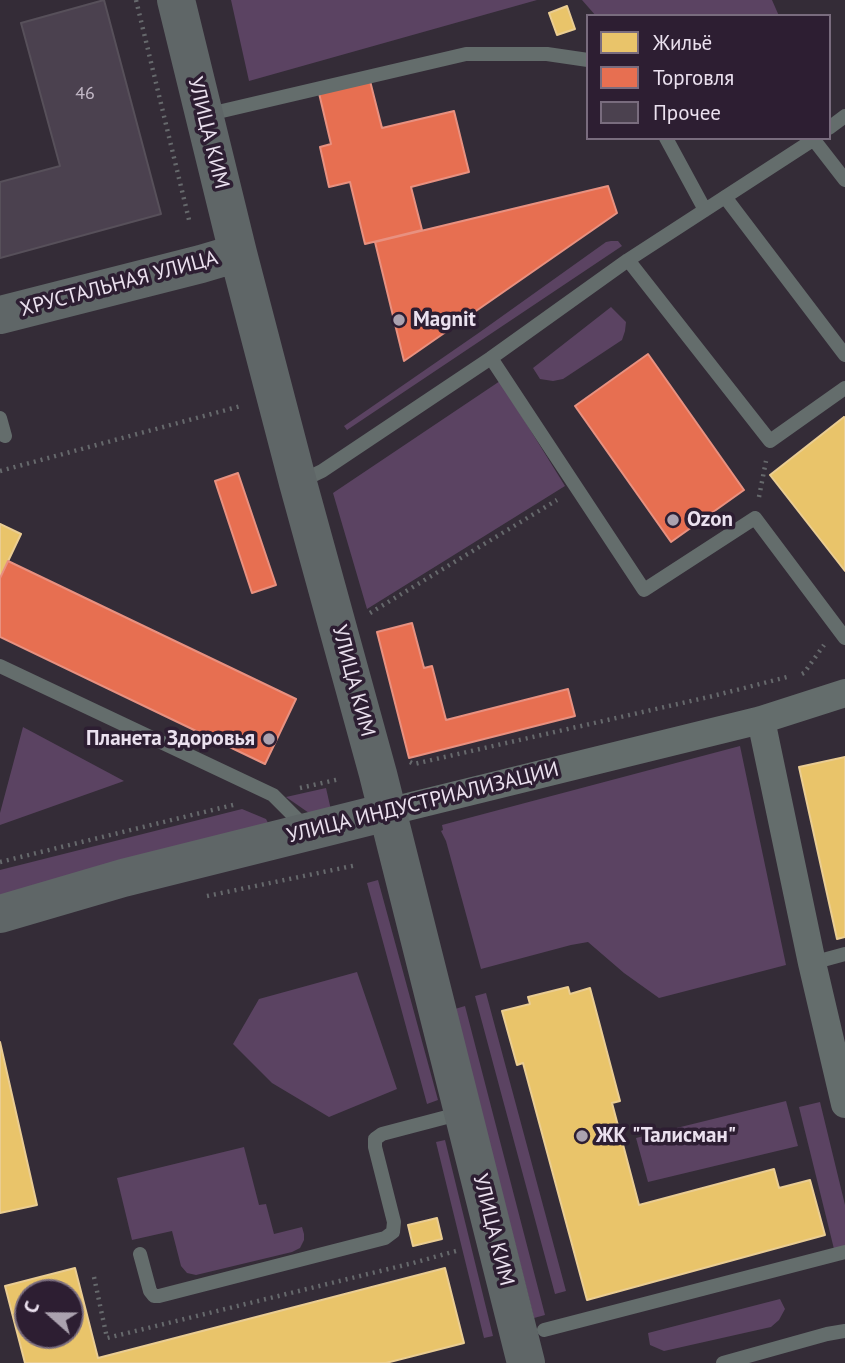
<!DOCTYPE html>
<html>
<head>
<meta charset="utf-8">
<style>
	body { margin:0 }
	#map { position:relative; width:845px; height:1363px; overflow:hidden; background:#342c37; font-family:"PT Sans",sans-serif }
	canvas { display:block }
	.legend { position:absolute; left:586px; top:14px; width:245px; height:126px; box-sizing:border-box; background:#2d1e32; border:2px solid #796c7e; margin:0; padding:9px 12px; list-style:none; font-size:21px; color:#ebe1ef }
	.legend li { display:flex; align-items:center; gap:14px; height:35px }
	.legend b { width:35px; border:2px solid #796c7e }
	.north { position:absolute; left:14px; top:1279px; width:70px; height:70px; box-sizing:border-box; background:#2d1e32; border:2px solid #796c7e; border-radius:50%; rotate:291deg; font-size:19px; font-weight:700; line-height:28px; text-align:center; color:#ebe1ef }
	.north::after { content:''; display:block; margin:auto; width:24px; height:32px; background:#aba2af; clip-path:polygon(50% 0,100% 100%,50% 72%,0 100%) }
</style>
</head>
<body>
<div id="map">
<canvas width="845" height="1363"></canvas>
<ul class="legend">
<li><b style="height:19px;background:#e9c46a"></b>Жильё</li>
<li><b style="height:19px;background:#e76f51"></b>Торговля</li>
<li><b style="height:19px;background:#4b414f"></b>Прочее</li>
</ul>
<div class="north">С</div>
</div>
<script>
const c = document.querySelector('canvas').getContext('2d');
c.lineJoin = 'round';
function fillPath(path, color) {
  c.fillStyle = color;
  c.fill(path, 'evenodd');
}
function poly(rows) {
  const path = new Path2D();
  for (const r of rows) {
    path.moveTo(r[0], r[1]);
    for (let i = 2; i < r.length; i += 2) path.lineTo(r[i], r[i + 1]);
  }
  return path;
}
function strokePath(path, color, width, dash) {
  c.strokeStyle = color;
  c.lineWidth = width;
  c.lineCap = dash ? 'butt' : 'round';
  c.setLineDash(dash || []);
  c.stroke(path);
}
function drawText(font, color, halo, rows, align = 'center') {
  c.font = font + ' "PT Sans",sans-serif';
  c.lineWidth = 7;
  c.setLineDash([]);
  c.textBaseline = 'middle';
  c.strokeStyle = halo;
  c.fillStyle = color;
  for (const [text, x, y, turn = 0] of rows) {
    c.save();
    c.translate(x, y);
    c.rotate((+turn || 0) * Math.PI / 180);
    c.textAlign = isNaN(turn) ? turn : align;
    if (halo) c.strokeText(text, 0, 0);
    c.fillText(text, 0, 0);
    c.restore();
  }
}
fillPath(poly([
	[231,0,537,0,249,81],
	[582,0,772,0,779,16,596,16],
	[611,241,618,241,622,246,347,430,344,426,480,332,606,242],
	[611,307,626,322,625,331,622,340,563,379,553,381,540,379,533,368],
	[500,381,565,486,367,609,333,493],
	[23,727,124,781,0,825,0,813],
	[740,746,786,965,659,998,624,973,588,942,571,945,481,969,446,841,441,831,443,830,442,825],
	[326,788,331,810,309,813,286,797],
	[242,809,266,819,268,823,0,896,0,870],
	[378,880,438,1100,427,1104,367,883],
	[357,972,397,1089,329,1117,272,1083,233,1044,259,999],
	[486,993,566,1291,555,1294,475,996],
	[465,1006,545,1315,534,1318,455,1009],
	[786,1101,798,1146,648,1182,636,1138],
	[820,1102,845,1205,845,1246,834,1249,799,1107],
	[445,1140,493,1336,484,1338,436,1142],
	[244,1147,259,1205,266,1204,274,1234,302,1227,304,1234,304,1240,300,1248,292,1252,196,1275,187,1273,181,1266,172,1231,132,1240,117,1178],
	[780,1299,785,1309,779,1320,771,1327,664,1351,650,1345,648,1333]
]), '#5b4362');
const homes = poly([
	[567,6,575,29,557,35,549,13,567,6],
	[844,417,845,418,845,571,770,475,844,417],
	[0,524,21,534,0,578,0,524],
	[845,757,845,937,837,939,799,767,845,757],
	[568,987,570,994,590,988,620,1101,612,1103,639,1205,774,1169,779,1188,810,1180,825,1235,587,1300,523,1063,517,1065,502,1011,530,1004,528,997,568,987],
	[0,1042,37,1205,0,1213,0,1042],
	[437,1218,442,1239,413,1246,408,1225,437,1218],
	[75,1268,98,1358,445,1268,464,1343,386,1363,25,1363,5,1286,75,1268],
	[28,1293,70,1293,70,1335,28,1335,28,1293]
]);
fillPath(homes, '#e9c46a');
strokePath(homes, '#eacd92', 2);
const shops = poly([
	[369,77,382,128,454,111,469,172,411,187,422,230,365,244,350,182,329,187,320,147,331,144,318,89,369,77],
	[608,186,617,213,404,361,375,242,608,186],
	[648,354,744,490,671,542,575,406,648,354],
	[238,473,276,585,252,593,215,481,238,473],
	[8,561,296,699,265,764,0,637,0,578,8,561],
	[412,623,424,668,432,666,446,720,568,689,575,716,409,758,377,632,412,623]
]);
fillPath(shops, '#e76f51');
strokePath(shops, '#e89180', 2);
const building = poly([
	[104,0,161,214,0,258,0,182,60,166,21,23,104,0]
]);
fillPath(building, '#4b414f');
strokePath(building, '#57505a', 2);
strokePath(poly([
	[136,0,190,224],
	[0,471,241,406],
	[759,497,766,461],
	[370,613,557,500],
	[802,674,804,673,824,645],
	[410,762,414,764,713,696,787,677],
	[300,788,340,779],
	[0,862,237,804],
	[207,896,357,865],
	[94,1277,107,1338,413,1263,456,1251]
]), '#66696c', 4.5, [2, 5]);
strokePath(poly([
	[205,115,466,54,547,54,588,60],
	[829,128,845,116],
	[666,138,705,210],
	[814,140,845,180],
	[725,197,845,355],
	[628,260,770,441,845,388],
	[491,358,644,590,755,518,845,638],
	[0,418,5,436],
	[299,482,322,471,491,358,628,260,816,138],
	[0,666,273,795,306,828],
	[812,963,845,954],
	[140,1254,150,1291,154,1296,159,1296,385,1238,393,1232,394,1222,375,1147,375,1139,382,1134,462,1113],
	[544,1330,845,1252],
	[723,1363,827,1334,845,1331]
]), '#646d6c', 14);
strokePath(poly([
	[761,720,812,963,845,1104],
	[387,812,761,720,845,693]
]), '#646d6c', 28);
strokePath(poly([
	[176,0,238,253,298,483,378,774,526,1363],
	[0,315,201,264,238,253],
	[0,914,123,878,387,812]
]), '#5f6667', 38);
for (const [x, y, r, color] of [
	[399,320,7,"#aba2af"],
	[673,520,7,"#aba2af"],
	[269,739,7,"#aba2af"],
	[582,1136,7,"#aba2af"]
]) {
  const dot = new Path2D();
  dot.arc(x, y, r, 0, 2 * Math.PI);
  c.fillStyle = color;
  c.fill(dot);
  strokePath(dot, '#2d1e32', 2.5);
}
drawText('18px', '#c3b9c7', null, [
	["46",85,94]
]);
drawText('21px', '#ebe1ef', '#2d1e32', [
	["УЛИЦА КИМ",208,133,76],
	["ХРУСТАЛЬНАЯ УЛИЦА",119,284,-15],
	["УЛИЦА КИМ",353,681,75],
	["УЛИЦА ИНДУСТРИАЛИЗАЦИИ",423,803,-14],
	["УЛИЦА КИМ",493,1230,76]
]);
drawText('bold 21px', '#ebe1ef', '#2d1e32', [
	["Magnit",413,320],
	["Ozon",687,520],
	["Планета Здоровья",255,739,"right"],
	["ЖК \"Талисман\"",596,1136]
], 'left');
</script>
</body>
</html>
